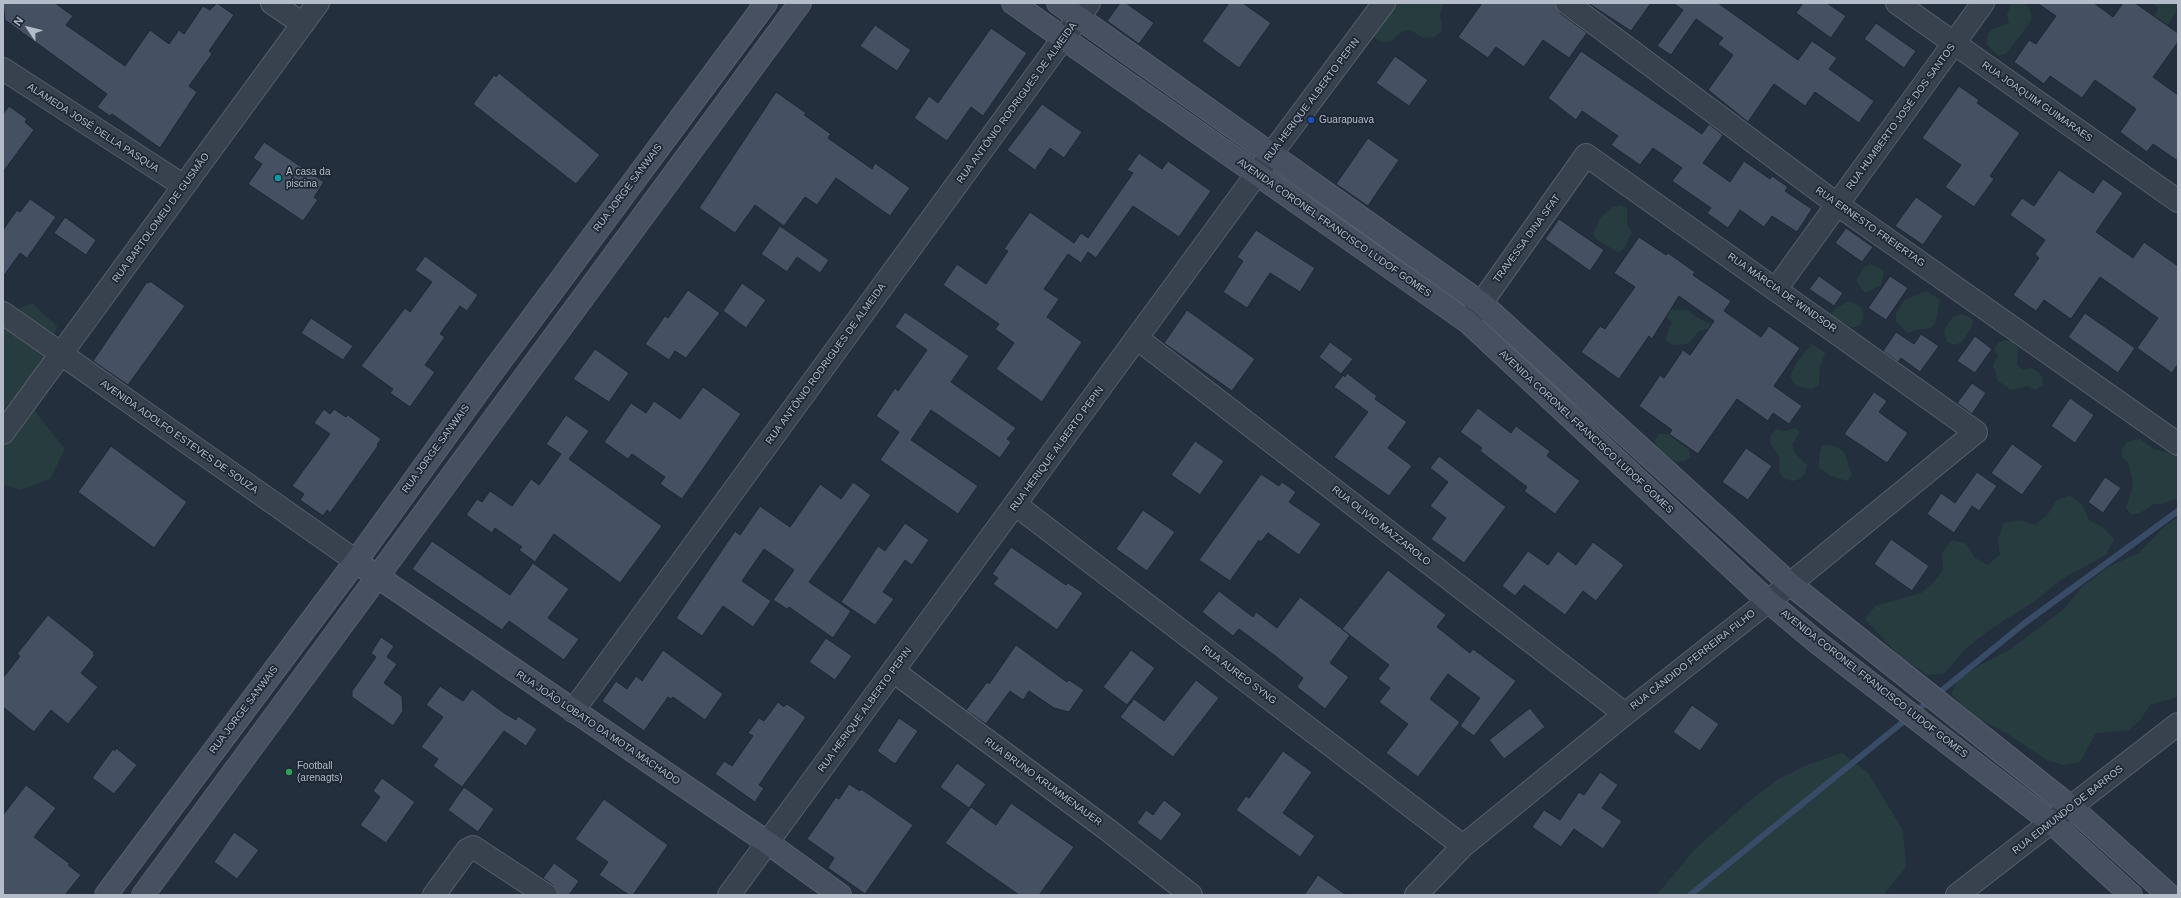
<!DOCTYPE html>
<html>
<head>
<meta charset="utf-8">
<style>
	body { margin:0 }
	#map { position:relative; width:2181px; height:898px; overflow:hidden; background:#242f3e; font-family:Arial,sans-serif }
	canvas { display:block }
	.frame { position:absolute; inset:0; border:4px solid #b4bcc9; pointer-events:none }
	.north { position:absolute; left:8px; top:8px; width:40px; height:40px; -webkit-text-stroke:3px #1d2633; paint-order:stroke; rotate:305deg; font-size:11px; font-weight:700; line-height:16px; text-align:center; color:#b4bcc9 }
	.north::after { content:''; display:block; margin:auto; width:14px; height:18px; background:#b4bcc9; clip-path:polygon(50% 0,100% 100%,50% 72%,0 100%) }
</style>
</head>
<body>
<div id="map">
<canvas width="2181" height="898"></canvas>
<div class="frame"></div>
<div class="north">N</div>
</div>
<script>
const c = document.querySelector('canvas').getContext('2d');
c.lineJoin = 'round';
function fillPath(path, color) {
  c.fillStyle = color;
  c.fill(path, 'evenodd');
}
function poly(rows) {
  const path = new Path2D();
  for (const r of rows) {
    path.moveTo(r[0], r[1]);
    for (let i = 2; i < r.length; i += 2) path.lineTo(r[i], r[i + 1]);
  }
  return path;
}
function strokePath(path, color, width, dash) {
  c.strokeStyle = color;
  c.lineWidth = width;
  c.lineCap = dash ? 'butt' : 'round';
  c.setLineDash(dash || []);
  c.stroke(path);
}
function drawText(font, color, halo, rows, align = 'center') {
  c.font = font + ' Arial,sans-serif';
  c.lineWidth = 3.5;
  c.setLineDash([]);
  c.textBaseline = 'middle';
  c.strokeStyle = halo;
  c.fillStyle = color;
  for (const [text, x, y, turn = 0] of rows) {
    c.save();
    c.translate(x, y);
    c.rotate((+turn || 0) * Math.PI / 180);
    c.textAlign = isNaN(turn) ? turn : align;
    if (halo) c.strokeText(text, 0, 0);
    c.fillText(text, 0, 0);
    c.restore();
  }
}
fillPath(poly([
	[1392,3,1445,3,1439,16,1442,23,1441,32,1434,37,1424,38,1410,30,1402,31,1390,42,1381,42,1375,37,1372,29],
	[2011,3,2023,3,2027,5,2031,12,2031,21,2006,54,1998,56,1987,44,1987,36,1991,30,2009,23,2007,15],
	[2153,3,2178,3,2176,12,2167,26,2150,23,2158,9],
	[1620,205,1627,208,1627,225,1632,232,1625,247,1619,253,1597,240,1593,234,1601,217,1613,207],
	[1871,264,1884,270,1883,278,1880,286,1865,293,1856,281,1864,267],
	[1927,291,1940,300,1935,324,1931,328,1916,330,1908,333,1896,322,1896,314,1904,300],
	[1849,301,1856,304,1862,309,1864,318,1860,325,1852,328,1831,315,1835,309],
	[32,303,57,326,48,356,25,399,65,449,50,479,21,490,3,484,3,316],
	[1668,309,1688,310,1697,318,1711,324,1713,328,1699,331,1688,344,1672,345,1665,340,1672,322,1665,317],
	[1960,314,1968,316,1974,321,1971,328,1962,342,1955,345,1947,342,1944,330,1953,317],
	[2005,340,2013,342,2018,348,2017,365,2023,370,2031,368,2038,372,2043,378,2042,386,2035,390,2028,386,2011,390,1998,381,1993,365,1998,356,1994,350,1998,343],
	[1812,344,1825,353,1820,369,1819,385,1811,389,1796,386,1790,376,1797,362],
	[1794,428,1800,432,1792,445,1795,453,1807,465,1805,473,1800,479,1792,481,1785,479,1779,473,1779,456,1770,443,1771,434,1777,429,1786,431],
	[1659,434,1668,434,1689,450,1691,457,1684,461,1676,462,1662,455,1656,449,1655,441],
	[2140,439,2154,449,2169,453,2178,458,2178,498,2162,504,2154,504,2140,513,2131,515,2126,508,2133,485,2128,462,2122,457,2122,449,2126,443,2132,440],
	[1829,445,1837,447,1844,452,1852,475,1847,481,1831,476,1818,467,1821,446],
	[2070,495,2082,505,2089,520,2104,528,2114,540,2106,555,2062,579,2035,601,1992,628,1965,649,1944,674,1927,675,1900,657,1865,619,1875,606,1921,593,1933,583,1943,570,1942,553,1951,540,1966,543,1974,557,1987,565,2000,555,1998,538,2004,523,2020,520,2035,525,2048,514,2056,501],
	[2178,517,2178,697,2150,705,2141,719,2129,730,2096,733,2080,762,2063,765,2047,760,2006,733,1977,718,1951,694,1958,680,1970,671,2012,648,2064,609,2083,586,2110,566,2140,552,2163,528],
	[1842,753,1868,773,1903,830,1906,867,1883,895,1657,895,1694,850,1748,802,1777,780,1807,765]
]), '#263c3f');
strokePath(poly([
	[1690,895,2026,622,2178,511]
]), '#394c67', 6);
const building = poly([
	[3,3,55,3,73,16,66,25,125,66,150,30,169,44,179,30,184,34,203,6,210,10,217,3,234,15,209,51,212,54,189,86,197,92,160,148,112,114,110,116,97,107,107,94,5,20,3,3],
	[1120,3,1126,3,1154,23,1139,44,1107,21,1120,3],
	[1229,3,1243,3,1271,23,1239,68,1202,41,1229,3],
	[1482,3,1555,3,1560,13,1587,33,1569,58,1543,40,1524,67,1496,47,1488,58,1458,37,1482,3],
	[1588,3,1651,3,1631,31,1588,3],
	[1673,3,1718,3,1798,60,1812,41,1837,58,1829,69,1874,101,1859,123,1815,92,1805,106,1774,84,1748,122,1708,90,1733,55,1718,44,1723,38,1696,19,1671,55,1657,46,1683,10,1673,3],
	[1803,3,1827,3,1846,16,1831,38,1796,13,1803,3],
	[2037,3,2094,3,2113,17,2123,3,2135,3,2178,33,2178,42,2153,77,2178,95,2178,161,2153,144,2147,152,2120,132,2136,109,2095,80,2082,98,2050,76,2044,84,2014,62,2029,40,2036,44,2056,16,2037,3],
	[1876,23,1916,51,1904,68,1864,39,1876,23],
	[875,25,911,50,897,71,860,46,875,25],
	[991,28,1027,53,983,116,971,107,947,141,914,118,929,96,938,103,991,28],
	[1581,51,1702,134,1709,124,1723,135,1703,163,1730,182,1744,161,1770,179,1772,176,1788,187,1785,191,1812,209,1797,232,1772,216,1764,227,1740,210,1728,228,1707,213,1711,208,1672,181,1682,168,1653,148,1640,165,1611,145,1618,136,1582,111,1576,120,1548,98,1581,51],
	[1395,56,1428,80,1409,106,1376,83,1395,56],
	[499,73,600,155,576,184,473,104,494,75,496,77,499,73],
	[1959,86,1979,100,1977,103,2020,133,1990,176,1994,179,1974,207,1945,187,1961,165,1922,138,1959,86],
	[776,92,806,113,804,115,831,134,828,138,872,169,875,163,910,188,890,216,836,178,817,205,805,197,784,226,755,205,735,233,699,208,776,92],
	[1042,104,1082,132,1064,158,1050,148,1035,170,1007,150,1042,104],
	[9,106,27,119,25,122,34,130,3,172,3,114,9,106],
	[1368,138,1399,160,1368,206,1336,184,1368,138],
	[264,142,324,182,314,197,318,200,303,221,248,184,262,164,253,158,264,142],
	[1139,153,1162,169,1168,161,1211,191,1179,237,1133,206,1096,258,1088,252,1081,263,1068,254,1044,289,1059,299,1047,317,1082,342,1042,402,996,369,1014,343,995,329,999,324,943,285,957,264,986,284,1008,251,1004,249,1030,212,1074,243,1081,233,1088,238,1133,173,1127,170,1139,153],
	[2059,170,2093,193,2103,179,2123,193,2096,232,2133,258,2144,242,2178,266,2178,364,2172,373,2137,348,2158,318,2100,277,2071,319,2044,300,2036,311,2013,295,2039,258,2035,254,2045,240,2010,215,2022,198,2034,206,2059,170],
	[1916,197,1943,216,1923,245,1895,226,1916,197],
	[30,199,56,217,27,258,20,253,3,277,3,230,17,210,20,212,30,199],
	[65,217,96,240,86,255,54,233,65,217],
	[1559,219,1604,250,1590,271,1545,239,1559,219],
	[780,226,829,260,820,273,797,257,787,272,761,254,780,226],
	[1846,228,1873,247,1862,262,1835,243,1846,228],
	[1256,230,1315,268,1300,292,1270,273,1247,308,1223,292,1243,261,1237,257,1256,230],
	[1639,237,1666,255,1668,253,1695,272,1693,275,1731,301,1724,311,1761,337,1769,326,1800,348,1774,386,1802,406,1789,424,1773,413,1768,421,1737,399,1698,454,1669,434,1672,430,1639,406,1660,375,1664,378,1683,350,1690,355,1714,321,1679,296,1652,339,1649,336,1619,379,1581,352,1600,326,1605,329,1635,287,1614,273,1639,237],
	[425,256,478,295,467,311,460,306,440,334,445,337,425,365,435,372,410,407,390,393,393,389,361,366,405,308,410,312,432,282,415,270,425,256],
	[1819,276,1843,293,1834,306,1809,289,1819,276],
	[1890,276,1908,288,1886,320,1868,308,1890,276],
	[150,281,185,306,128,385,93,361,147,282,149,283,150,281],
	[742,283,766,300,746,328,723,311,742,283],
	[688,290,720,313,686,358,675,351,669,360,645,344,665,316,668,318,688,290],
	[1187,310,1255,359,1232,391,1164,343,1187,310],
	[905,312,969,356,951,382,1016,428,1007,439,1011,442,1000,458,931,410,911,440,978,486,958,514,880,460,899,432,876,416,895,388,898,391,927,350,895,327,905,312],
	[2085,313,2135,348,2118,373,2068,337,2085,313],
	[311,318,353,346,343,360,301,333,311,318],
	[1896,332,1914,344,1921,334,1939,346,1920,372,1901,358,1898,362,1883,351,1896,332],
	[1975,336,1992,349,1975,373,1957,361,1975,336],
	[1330,342,1353,359,1341,374,1319,357,1330,342],
	[595,349,629,373,609,402,573,379,595,349],
	[1347,373,1377,396,1375,399,1407,422,1388,448,1412,466,1389,496,1334,457,1368,412,1334,387,1343,375,1345,377,1347,373],
	[1972,383,1986,393,1972,414,1957,403,1972,383],
	[703,387,741,414,682,499,660,484,665,477,632,454,628,459,604,442,631,403,646,413,654,401,680,419,703,387],
	[1874,392,1887,401,1879,412,1908,433,1887,463,1844,434,1874,392],
	[2070,398,2094,415,2075,443,2051,426,2070,398],
	[1478,408,1511,433,1516,426,1550,451,1547,456,1580,481,1555,514,1524,491,1527,487,1480,451,1482,448,1460,432,1478,408],
	[324,409,330,414,334,409,346,417,348,415,381,439,377,445,378,446,330,513,327,510,323,516,300,500,304,494,292,486,330,434,314,423,324,409],
	[566,415,589,431,569,459,662,526,620,583,554,534,535,562,519,550,522,547,495,528,492,533,466,515,477,499,482,502,490,491,512,506,531,479,539,485,561,454,546,444,566,415],
	[1195,441,1224,461,1200,495,1171,475,1195,441],
	[2012,444,2043,466,2022,495,1991,473,2012,444],
	[111,446,187,502,154,548,78,492,111,446],
	[1746,448,1772,466,1748,500,1722,482,1746,448],
	[1439,456,1506,507,1464,563,1431,539,1446,518,1430,506,1448,482,1430,468,1439,456],
	[1977,472,1997,486,1979,511,1972,506,1954,533,1927,514,1941,493,1955,503,1977,472],
	[1261,474,1279,486,1282,482,1296,492,1289,502,1321,524,1299,555,1268,533,1261,542,1259,540,1230,581,1199,560,1261,474],
	[2105,477,2121,488,2103,513,2088,502,2105,477],
	[853,482,871,495,809,582,851,611,833,638,789,607,787,609,773,600,794,570,764,549,742,581,771,601,753,627,723,606,702,636,676,618,735,531,740,535,760,506,790,527,820,484,841,499,853,482],
	[1143,510,1175,532,1147,571,1116,549,1143,510],
	[905,523,929,540,912,565,905,560,883,592,894,599,875,625,841,602,878,546,885,551,905,523],
	[1891,539,1929,566,1912,591,1874,564,1891,539],
	[432,541,510,595,533,563,569,589,548,618,579,639,564,660,509,621,502,630,412,569,432,541],
	[1593,542,1624,565,1596,601,1583,591,1565,615,1524,585,1515,596,1502,586,1528,551,1548,565,1558,551,1576,565,1593,542],
	[1011,547,1066,585,1068,583,1083,593,1057,630,993,584,998,578,992,574,1011,547],
	[1388,570,1446,615,1437,627,1470,653,1473,649,1516,681,1474,736,1460,726,1480,698,1448,674,1430,699,1460,722,1418,777,1386,753,1408,724,1379,702,1390,688,1378,679,1389,665,1342,629,1388,570],
	[1219,591,1253,617,1256,612,1277,628,1300,597,1350,635,1330,663,1349,677,1325,709,1297,687,1303,678,1274,655,1239,629,1233,636,1202,612,1219,591],
	[48,615,94,652,93,654,95,655,81,673,98,687,68,724,51,710,34,732,3,707,3,678,20,656,17,654,48,615],
	[381,637,394,646,387,657,397,664,384,683,402,696,403,711,393,726,352,697,352,691,376,657,371,653,381,637],
	[826,638,852,656,835,680,809,662,826,638],
	[1016,645,1067,682,1069,680,1084,690,1069,712,1054,708,1029,691,1023,700,1010,691,986,724,966,710,987,682,989,684,1016,645],
	[663,650,723,694,705,720,673,697,671,699,668,697,644,731,602,701,616,681,627,689,636,676,642,681,663,650],
	[1131,650,1155,668,1127,705,1103,687,1131,650],
	[1196,680,1219,698,1173,757,1120,717,1134,699,1164,721,1196,680],
	[440,686,463,701,472,689,504,713,516,720,518,716,537,729,526,746,504,731,462,787,433,766,438,759,421,747,443,717,426,705,440,686],
	[778,702,784,707,787,704,806,717,759,785,764,788,755,802,715,774,724,761,732,766,753,736,748,733,759,718,764,721,778,702],
	[1692,705,1719,724,1700,751,1673,732,1692,705],
	[1530,708,1545,727,1504,759,1489,740,1530,708],
	[899,718,918,731,895,764,877,751,899,718],
	[116,748,137,765,114,794,92,778,113,749,115,751,116,748],
	[1283,751,1312,772,1283,813,1315,836,1300,857,1236,810,1246,796,1249,798,1283,751],
	[957,763,986,784,969,808,940,787,957,763],
	[1600,772,1618,785,1602,808,1622,821,1603,849,1574,829,1561,847,1532,827,1544,810,1560,820,1579,792,1584,795,1600,772],
	[382,778,415,802,386,843,360,825,380,797,373,791,382,778],
	[849,784,860,791,861,789,913,825,865,894,828,868,834,858,807,839,836,797,839,799,849,784],
	[26,785,56,808,34,837,70,864,68,865,81,875,65,895,3,895,3,815,26,785],
	[464,787,494,809,478,832,448,810,464,787],
	[604,799,668,845,633,895,629,895,599,875,608,862,575,839,604,799],
	[1164,800,1182,814,1161,841,1137,823,1146,810,1153,815,1164,800],
	[1011,803,1074,847,1039,895,1019,895,945,843,971,807,996,825,1011,803],
	[234,832,259,850,237,879,214,862,234,832],
	[554,863,579,881,569,895,558,895,553,885,543,878,554,863],
	[1318,875,1346,895,1304,895,1318,875]
]);
fillPath(building, '#455162');
strokePath(building, '#1f2835', 1);
const street = poly([
	[272,3,303,24],
	[1567,3,1838,205,2178,444],
	[1897,3,2178,201],
	[3,69,184,186],
	[1776,289,1983,3],
	[3,313,356,561],
	[1138,339,1625,714],
	[3,433,318,3],
	[1016,505,1463,846],
	[893,671,1108,830,1191,895],
	[573,711,1089,3],
	[434,895,467,850,473,847,546,895],
	[729,895,1272,153,1384,3],
	[1416,895,1463,846,1625,714,1790,584,1976,432,1586,155,1470,319],
	[1957,895,2178,724]
]);
const secondary = poly([
	[1013,3,1468,322,1769,602,1818,643,2052,823,2131,895],
	[1058,3,1481,303,1790,584,2072,808,2169,895],
	[365,568,768,843,840,895],
	[106,895,356,561,490,375,766,3],
	[143,895,800,3]
]);
strokePath(street, '#565f6c', 24);
strokePath(secondary, '#565f6c', 24);
strokePath(street, '#38414e', 22);
strokePath(secondary, '#465061', 22);
for (const [x, y, r, color] of [
	[1311,120,4,"#1a4fb4"],
	[278,178,4,"#0f9aa8"],
	[289,772,4,"#2e9e5b"]
]) {
  const dot = new Path2D();
  dot.arc(x, y, r, 0, 2 * Math.PI);
  c.fillStyle = color;
  c.fill(dot);
  strokePath(dot, '#1d2633', 1.5);
}
drawText('10px', '#b4bcc9', '#1d2633', [
	["RUA HERIQUE ALBERTO PEPIN",1312,100,-53],
	["RUA JOAQUIM GUIMARAES",2037,102,35],
	["RUA ANTÔNIO RODRIGUES DE ALMEIDA",1017,103,-54],
	["RUA HUMBERTO JOSÉ DOS SANTOS",1901,117,-54],
	["ALAMEDA JOSÉ DELLA PASQUA",93,128,33],
	["RUA JORGE SANWAIS",628,188,-53],
	["RUA BARTOLOMEU DE GUSMÃO",161,218,-54],
	["RUA ERNESTO FREIERTAG",1870,227,35],
	["AVENIDA CORONEL FRANCISCO LUDOF GOMES",1334,228,35],
	["TRAVESSA DINA SFAT",1527,239,-54],
	["RUA MÁRCIA DE WINDSOR",1782,293,35],
	["RUA ANTÔNIO RODRIGUES DE ALMEIDA",826,364,-54],
	["AVENIDA CORONEL FRANCISCO LUDOF GOMES",1586,432,43],
	["AVENIDA ADOLFO ESTEVES DE SOUZA",179,437,35],
	["RUA JORGE SANWAIS",436,449,-54],
	["RUA HERIQUE ALBERTO PEPIN",1057,449,-54],
	["RUA OLIVIO MAZZAROLO",1381,526,38],
	["RUA CÂNDIDO FERREIRA FILHO",1693,660,-38],
	["RUA AUREO SYNG",1239,675,37],
	["AVENIDA CORONEL FRANCISCO LUDOF GOMES",1874,684,38],
	["RUA JORGE SANWAIS",244,710,-53],
	["RUA HERIQUE ALBERTO PEPIN",865,710,-54],
	["RUA JOÃO LOBATO DA MOTA MACHADO",598,728,34],
	["RUA BRUNO KRUMMENAUER",1043,782,36],
	["RUA EDMUNDO DE BARROS",2068,810,-38]
]);
drawText('10px', '#b4bcc9', '#1d2633', [
	["Guarapuava",1319,120],
	["A casa da",286,172],
	["piscina",286,184],
	["Football",297,766],
	["(arenagts)",297,778]
], 'left');
</script>
</body>
</html>
